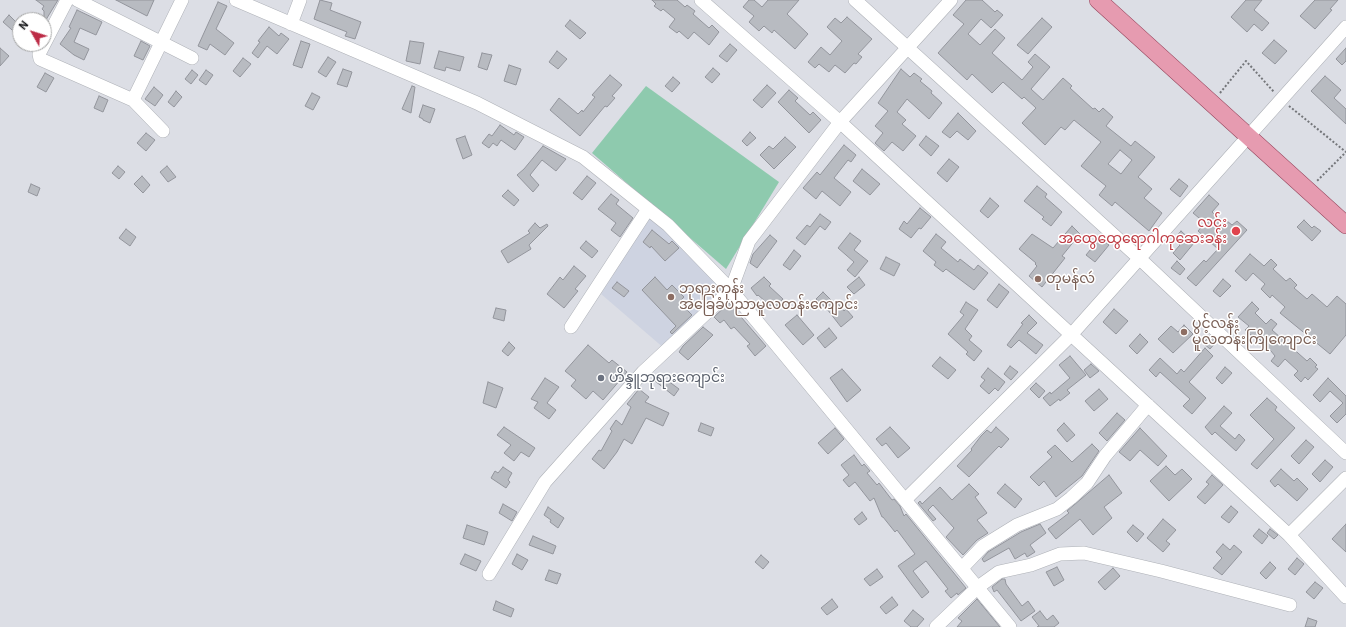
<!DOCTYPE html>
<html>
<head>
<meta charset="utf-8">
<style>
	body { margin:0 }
	#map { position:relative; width:1346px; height:627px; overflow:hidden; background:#dcdee5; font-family:"IBM Plex Sans",sans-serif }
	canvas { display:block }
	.north { position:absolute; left:12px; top:12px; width:40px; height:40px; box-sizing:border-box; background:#fff; border:1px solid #a4a5a5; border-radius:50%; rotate:309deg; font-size:11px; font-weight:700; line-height:16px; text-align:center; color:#1c1d1f }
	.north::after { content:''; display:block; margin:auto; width:14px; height:18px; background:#bc2b46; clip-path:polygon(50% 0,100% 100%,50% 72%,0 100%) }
</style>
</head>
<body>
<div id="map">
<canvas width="1346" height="627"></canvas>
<div class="north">N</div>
</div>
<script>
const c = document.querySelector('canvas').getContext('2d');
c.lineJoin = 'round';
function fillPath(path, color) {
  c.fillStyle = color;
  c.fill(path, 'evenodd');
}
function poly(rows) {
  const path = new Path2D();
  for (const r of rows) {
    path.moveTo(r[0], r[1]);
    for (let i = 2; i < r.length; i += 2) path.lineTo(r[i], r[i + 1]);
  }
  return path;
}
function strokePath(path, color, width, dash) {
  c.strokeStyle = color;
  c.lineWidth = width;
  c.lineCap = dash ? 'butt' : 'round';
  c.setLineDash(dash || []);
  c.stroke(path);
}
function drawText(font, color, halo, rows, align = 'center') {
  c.font = font + ' "IBM Plex Sans","Noto Sans Myanmar",sans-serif';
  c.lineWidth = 3;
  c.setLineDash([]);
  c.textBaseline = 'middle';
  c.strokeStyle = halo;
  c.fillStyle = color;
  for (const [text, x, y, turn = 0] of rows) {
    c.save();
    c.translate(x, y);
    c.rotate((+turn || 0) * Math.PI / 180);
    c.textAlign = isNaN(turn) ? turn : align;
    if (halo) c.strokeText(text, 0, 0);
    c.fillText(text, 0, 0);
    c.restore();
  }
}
fillPath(poly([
	[650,215,723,289,665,349,601,294]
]), '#ced3e1');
fillPath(poly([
	[646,86,779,182,726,269,592,153]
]), '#8ecaae');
const building = poly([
	[36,0,58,0,44,23,44,11,42,9,44,6,36,0],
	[116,0,154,0,147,16,116,0],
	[320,0,332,3,330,10,361,22,355,39,345,36,347,32,314,19,320,0],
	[652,0,677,0,685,7,687,5,695,11,693,14,709,28,712,25,719,32,709,45,694,32,688,39,679,31,677,33,669,27,675,19,663,9,661,11,654,6,656,4,652,0],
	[749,0,754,0,762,7,768,0,799,0,787,14,808,34,795,49,774,30,772,33,764,26,759,31,749,22,754,16,743,7,749,0],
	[966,0,982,0,995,12,997,10,1003,15,991,28,981,19,968,34,980,45,995,29,1005,38,992,53,1022,80,1033,67,1028,62,1035,54,1050,67,1031,89,1043,100,1063,78,1072,86,1070,88,1093,109,1095,108,1099,112,1103,108,1113,117,1106,126,1131,146,1135,141,1155,157,1138,177,1152,189,1144,198,1162,213,1149,231,1115,202,1112,206,1099,195,1106,186,1081,166,1101,142,1074,120,1065,130,1061,127,1045,145,1022,123,1036,108,1024,97,1022,99,1003,82,992,93,972,74,967,80,938,53,964,24,953,15,966,0],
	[1120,150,1132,160,1121,174,1108,164,1120,150],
	[1246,0,1262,0,1254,10,1269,23,1262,31,1254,24,1247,32,1231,17,1246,0],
	[1315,0,1338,0,1330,9,1332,10,1315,29,1300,16,1315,0],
	[218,2,227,6,216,29,234,43,225,55,210,44,207,50,198,46,218,2],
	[77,10,102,22,96,35,80,28,74,42,89,49,84,60,74,55,60,44,71,28,69,27,77,10],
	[9,15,20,26,20,37,3,22,9,15],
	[847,17,872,39,858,54,862,57,856,64,854,63,845,73,835,65,829,72,819,64,815,68,808,62,821,47,830,55,842,41,827,27,835,18,841,23,847,17],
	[1042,18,1052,27,1028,54,1017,45,1042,18],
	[570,20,586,33,580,39,565,26,570,20],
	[269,27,279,36,281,33,289,39,277,54,267,46,258,58,252,53,260,42,258,41,269,27],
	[1274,40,1287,51,1275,64,1262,53,1274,40],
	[141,41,150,46,143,60,134,56,141,41],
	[301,41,310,44,302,68,293,65,301,41],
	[410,41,424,43,420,64,406,61,410,41],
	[730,44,737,50,727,62,719,56,730,44],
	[0,48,9,56,0,66,0,48],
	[1346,48,1346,61,1342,65,1336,59,1346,48],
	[439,51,464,57,460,71,446,67,445,71,434,68,439,51],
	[557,51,567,59,558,69,549,62,557,51],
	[482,53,492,55,487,70,478,67,482,53],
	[328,57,336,62,326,77,318,72,328,57],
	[243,58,251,64,240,77,233,71,243,58],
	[509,65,521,69,516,85,504,81,509,65],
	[713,68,720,74,712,83,705,77,713,68],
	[343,69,352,72,347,87,337,84,343,69],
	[901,69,910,77,914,73,922,79,920,81,932,91,931,93,942,103,929,119,907,99,897,112,906,120,902,124,916,136,903,151,892,142,884,151,875,143,883,133,875,126,888,111,878,103,901,69],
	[192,70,198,75,191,84,185,79,192,70],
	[206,70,213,75,206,85,199,80,206,70],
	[45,73,54,78,46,92,37,87,45,73],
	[610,75,622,85,612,96,615,98,607,107,605,106,580,136,550,110,559,98,578,114,582,110,583,112,595,97,592,95,610,75],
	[1325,76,1341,90,1334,98,1346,109,1346,124,1311,91,1325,76],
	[673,77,680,83,672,92,665,86,673,77],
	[767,85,776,93,762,108,753,100,767,85],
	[412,86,415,87,411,113,402,109,412,86],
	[154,87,163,95,155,106,145,99,154,87],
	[789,90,798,98,795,101,810,115,813,112,821,120,809,133,778,102,789,90],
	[176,91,182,97,174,107,168,102,176,91],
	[312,93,320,97,313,110,305,106,312,93],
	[99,96,108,100,103,112,94,108,99,96],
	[423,105,435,109,430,123,423,120,423,119,419,117,423,105],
	[958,113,976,131,968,140,957,131,950,138,942,132,958,113],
	[500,125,514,135,516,132,524,137,515,150,501,140,497,146,493,143,489,148,482,143,489,134,492,136,500,125],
	[750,132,756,138,747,146,742,141,750,132],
	[146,133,155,140,146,151,137,143,146,133],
	[465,136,472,155,463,159,456,139,465,136],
	[926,136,939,146,931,156,919,145,926,136],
	[785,137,796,147,774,169,760,155,769,146,773,149,785,137],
	[844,145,856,155,851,162,848,160,834,178,851,192,840,206,822,191,816,199,803,188,817,172,820,175,844,145],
	[543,146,566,159,556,171,542,160,530,175,539,185,533,192,517,175,524,169,543,146],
	[949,159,959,167,947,182,937,173,949,159],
	[118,166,125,172,119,179,112,173,118,166],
	[167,166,176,177,168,182,160,172,167,166],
	[862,169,880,184,870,195,853,181,862,169],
	[142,176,150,185,143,193,134,184,142,176],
	[587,176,596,183,582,200,573,193,587,176],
	[1179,179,1188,186,1180,197,1170,189,1179,179],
	[31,184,40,188,37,196,28,192,31,184],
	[1037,186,1047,194,1045,197,1062,212,1051,226,1042,219,1044,217,1024,201,1037,186],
	[508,190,519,200,514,206,502,196,508,190],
	[611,194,619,200,616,204,633,218,620,237,611,230,616,223,598,209,611,194],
	[1209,195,1219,204,1212,212,1225,224,1227,221,1232,225,1237,221,1247,230,1196,286,1187,278,1204,260,1206,262,1218,249,1198,231,1205,223,1193,213,1209,195],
	[990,198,999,206,988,218,980,211,990,198],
	[920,208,931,217,921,229,919,228,911,238,899,229,904,221,907,224,920,208],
	[820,214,831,222,825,230,820,226,805,245,796,238,807,225,810,227,820,214],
	[1304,220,1312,228,1314,226,1321,231,1312,241,1297,227,1304,220],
	[535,223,540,228,547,224,548,226,529,245,531,249,508,263,501,251,530,233,528,231,535,223],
	[1072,226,1080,234,1062,256,1065,258,1042,287,1029,276,1037,266,1035,264,1036,263,1019,249,1032,234,1053,248,1072,226],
	[126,229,136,237,130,246,119,238,126,229],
	[652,230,669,244,672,241,679,248,665,261,651,246,650,248,643,242,652,230],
	[1181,231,1194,243,1180,260,1173,253,1180,245,1174,239,1181,231],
	[850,233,861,241,854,250,868,261,855,277,847,270,854,262,838,248,850,233],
	[936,234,946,242,941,248,958,262,960,259,974,270,978,265,988,273,974,290,946,269,943,272,934,265,936,262,923,251,936,234],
	[770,235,777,241,757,268,750,263,753,254,770,235],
	[1100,238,1109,245,1095,262,1086,255,1100,238],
	[586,241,598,251,592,258,580,248,586,241],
	[794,250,801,256,790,270,783,265,794,250],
	[1250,254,1264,266,1271,259,1277,265,1273,269,1286,281,1290,278,1297,285,1294,288,1307,299,1312,294,1327,307,1337,296,1346,304,1346,335,1330,354,1280,313,1285,307,1272,295,1270,298,1261,289,1265,284,1253,273,1246,281,1235,271,1250,254],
	[886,257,900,264,894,276,880,269,886,257],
	[1177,261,1185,269,1180,275,1171,268,1177,261],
	[574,266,586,276,575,289,578,291,564,308,547,294,560,277,563,280,574,266],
	[655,277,667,290,672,285,684,297,679,302,692,315,672,334,670,332,676,326,642,290,655,277],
	[764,277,771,284,769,286,783,299,774,309,758,295,757,296,751,288,764,277],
	[859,277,865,285,854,294,847,287,859,277],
	[1223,279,1231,286,1220,297,1213,291,1223,279],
	[617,282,629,291,624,297,612,288,617,282],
	[999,284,1009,292,997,308,987,300,999,284],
	[823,292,834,303,836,301,844,311,846,309,853,317,841,327,827,309,816,299,823,292],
	[966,302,978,310,965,329,972,336,969,340,982,351,974,361,966,354,968,352,948,334,964,315,960,312,966,302],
	[1252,302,1259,309,1255,313,1266,324,1271,319,1277,324,1272,330,1307,361,1310,358,1317,365,1315,367,1318,369,1308,380,1305,377,1301,382,1294,375,1298,371,1285,359,1278,367,1271,361,1275,356,1271,351,1254,334,1252,336,1245,330,1249,326,1238,317,1252,302],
	[729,303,766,346,755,356,747,346,750,344,734,327,731,329,724,320,720,323,714,317,729,303],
	[496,308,506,310,504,321,493,318,496,308],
	[1114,309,1128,321,1116,334,1103,322,1114,309],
	[797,315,814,335,803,345,785,325,797,315],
	[1029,315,1037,323,1027,333,1043,345,1036,354,1019,340,1011,348,1007,345,1023,324,1021,323,1029,315],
	[1184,325,1193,334,1173,353,1158,339,1171,326,1178,332,1184,325],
	[703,327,713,335,688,360,679,352,683,346,703,327],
	[829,328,837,338,825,348,817,338,829,328],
	[1140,334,1148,342,1137,354,1129,346,1140,334],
	[1210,336,1216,342,1210,349,1203,343,1210,336],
	[509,342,515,348,508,356,502,351,509,342],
	[588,345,609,363,612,360,627,372,603,400,593,391,586,399,571,386,576,380,565,371,588,345],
	[1205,348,1213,356,1189,382,1206,398,1192,414,1183,406,1190,399,1160,372,1156,377,1149,370,1160,358,1177,374,1181,369,1184,372,1205,348],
	[1070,356,1086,375,1067,390,1070,393,1060,401,1059,399,1050,406,1043,398,1050,392,1051,394,1070,378,1059,365,1070,356],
	[940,357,956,370,948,379,932,366,940,357],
	[1091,364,1099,371,1090,378,1084,370,1091,364],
	[1010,366,1018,372,1011,380,1004,374,1010,366],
	[1225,367,1232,373,1222,384,1216,378,1225,367],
	[988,368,1005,382,998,391,995,388,989,394,980,386,985,380,981,377,988,368],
	[842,369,861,390,847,402,830,378,842,369],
	[660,375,679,389,674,396,655,381,660,375],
	[545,378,559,387,547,403,556,410,549,419,534,408,538,402,531,399,545,378],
	[1328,378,1346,396,1346,414,1337,423,1330,416,1343,403,1330,391,1320,402,1313,395,1328,378],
	[488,382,503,388,496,408,483,403,488,382],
	[1036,383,1045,391,1039,398,1030,389,1036,383],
	[639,389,649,397,645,402,669,413,663,426,646,418,632,444,624,439,617,452,604,469,592,459,599,450,601,451,612,431,610,429,616,420,622,425,631,407,627,404,639,389],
	[1099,389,1108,399,1094,411,1085,401,1099,389],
	[1267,398,1277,407,1275,410,1295,428,1257,469,1251,464,1274,439,1250,415,1267,398],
	[1224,406,1232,413,1220,426,1235,439,1239,434,1245,440,1236,451,1215,432,1212,435,1205,427,1224,406],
	[1117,413,1125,420,1107,441,1099,433,1117,413],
	[701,423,714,428,711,436,698,431,701,423],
	[1064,423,1075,435,1067,442,1057,430,1064,423],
	[504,427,535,448,529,457,521,452,514,461,504,453,511,445,497,435,504,427],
	[890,427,910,448,898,458,886,443,882,446,876,439,890,427],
	[996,427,1009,439,1001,448,999,446,969,477,957,466,972,450,971,449,981,436,987,430,991,433,996,427],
	[835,428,844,439,828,454,818,443,835,428],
	[1140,428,1167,456,1158,466,1140,450,1130,461,1119,452,1140,428],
	[1306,440,1314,447,1299,464,1291,456,1306,440],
	[1092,444,1099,451,1082,476,1056,497,1044,481,1039,486,1030,477,1052,457,1047,452,1055,445,1072,462,1092,444],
	[854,455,862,466,864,464,870,471,867,473,877,485,879,483,892,500,894,499,900,506,904,516,906,514,966,588,958,595,957,593,951,598,945,591,948,589,926,561,913,571,929,592,922,598,912,585,898,566,915,554,897,530,895,532,883,517,882,517,874,498,870,501,855,482,849,487,843,480,849,475,841,465,854,455],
	[1325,460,1333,467,1320,482,1312,474,1325,460],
	[1166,466,1175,475,1182,469,1192,479,1169,501,1150,481,1166,466],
	[503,467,512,473,508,480,510,482,506,488,491,478,495,471,498,473,503,467],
	[1281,469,1294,481,1297,478,1308,489,1297,501,1278,484,1275,487,1270,481,1281,469],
	[1109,475,1122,493,1104,507,1112,518,1093,535,1080,519,1056,539,1048,529,1069,513,1067,511,1109,475],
	[1212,475,1223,485,1205,504,1197,497,1209,484,1206,482,1212,475],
	[969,484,979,494,975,497,987,513,977,520,988,533,977,540,963,555,946,537,954,528,933,505,928,510,936,519,933,521,918,503,920,501,922,504,940,487,952,500,969,484],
	[1005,484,1022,499,1015,508,997,493,1005,484],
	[503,504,517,512,512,521,499,513,503,504],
	[1231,506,1238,512,1229,523,1221,517,1231,506],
	[548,507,564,518,558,528,550,522,551,520,544,515,548,507],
	[862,512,867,519,859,525,854,519,862,512],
	[1163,519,1176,530,1166,541,1170,544,1163,552,1147,538,1163,519],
	[1040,524,1046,533,1030,545,1035,552,1027,557,1025,553,1015,559,1009,548,984,562,982,559,988,552,1021,532,1040,524],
	[1346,524,1346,552,1332,539,1346,524],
	[467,525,488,532,484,545,463,538,467,525],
	[1133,525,1144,534,1137,542,1127,532,1133,525],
	[1259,529,1268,536,1262,544,1253,536,1259,529],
	[1270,529,1278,535,1274,539,1267,533,1270,529],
	[533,536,556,546,553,554,529,545,533,536],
	[1223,544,1230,550,1234,545,1242,552,1222,575,1213,568,1222,558,1216,552,1223,544],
	[465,554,481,561,476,571,460,564,465,554],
	[517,554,528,560,522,570,512,564,517,554],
	[761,555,769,562,763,569,755,562,761,555],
	[1297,558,1304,564,1295,575,1288,569,1297,558],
	[1270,562,1276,568,1266,579,1260,573,1270,562],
	[1057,567,1064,580,1054,586,1046,572,1057,567],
	[1113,568,1120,576,1105,590,1098,582,1113,568],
	[877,569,883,577,870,586,864,579,877,569],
	[549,570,561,574,557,584,545,580,549,570],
	[1002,579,1005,579,1006,584,1022,606,1028,601,1035,611,1021,621,997,590,994,592,992,587,1002,579],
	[1315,582,1323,588,1314,599,1306,592,1315,582],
	[892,597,898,605,886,614,880,607,892,597],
	[832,599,838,607,827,615,821,608,832,599],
	[977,599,1000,627,957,627,962,621,958,618,977,599],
	[496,601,514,609,511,617,493,610,496,601],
	[913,610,924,619,917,627,911,627,904,621,913,610],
	[1040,611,1047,620,1053,615,1059,623,1054,627,1037,627,1039,626,1032,617,1040,611],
	[1308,618,1317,621,1315,627,1305,627,1308,618]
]);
fillPath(building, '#b8bbc1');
strokePath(building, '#93959c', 1);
const minor = poly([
	[67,0,39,54,40,59,133,100,163,131],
	[77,0,192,58],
	[236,0,477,103,583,157,668,225,731,290,1010,627],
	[701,0,840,122,1289,535,1346,597],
	[855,0,1139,258,1346,453],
	[291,24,300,0],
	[133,100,182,0],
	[571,327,648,209],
	[905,500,1071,335,1346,27],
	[1289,535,1346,478],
	[962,568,983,546,1017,525,1057,509,1071,498,1087,483,1105,456,1148,405],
	[489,574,545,482,643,372,731,290,749,241,840,122,951,0],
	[936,627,978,587,999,572,1031,565,1060,554,1084,553,1161,571,1290,605]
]);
const major = poly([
	[1098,0,1346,225]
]);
strokePath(minor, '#aeb1b7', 14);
strokePath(major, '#95445b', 18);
strokePath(poly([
	[1220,93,1246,61,1274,92],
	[1289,106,1346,152,1317,181]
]), '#74767a', 2, [2, 2]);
strokePath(minor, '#fff', 13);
strokePath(major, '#e69bb0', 17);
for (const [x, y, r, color] of [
	[1236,231,5,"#e0444e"],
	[1038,279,4,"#8d6e63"],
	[671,297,4,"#8d6e63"],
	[1184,332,4,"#8d6e63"],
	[601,378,4,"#6b7280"]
]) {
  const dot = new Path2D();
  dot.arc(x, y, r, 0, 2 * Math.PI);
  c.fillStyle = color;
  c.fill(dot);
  strokePath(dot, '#fff', 1.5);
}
drawText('14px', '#be3a42', '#fff', [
	["လင်း",1227,223],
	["အထွေထွေရောဂါကုဆေးခန်း",1227,239]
], 'right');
drawText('14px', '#785e54', '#fff', [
	["တုမန်လဴ",1046,279],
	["ဘုရားကုန်း",679,289],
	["အခြေခံပညာမူလတန်းကျောင်း",679,305],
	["ပွင့်လန်း",1192,324],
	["မူလတန်းကြိုကျောင်း",1192,340]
], 'left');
drawText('14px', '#5b616d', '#fff', [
	["ဟိန္ဒူဘုရားကျောင်း",609,378]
], 'left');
</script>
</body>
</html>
